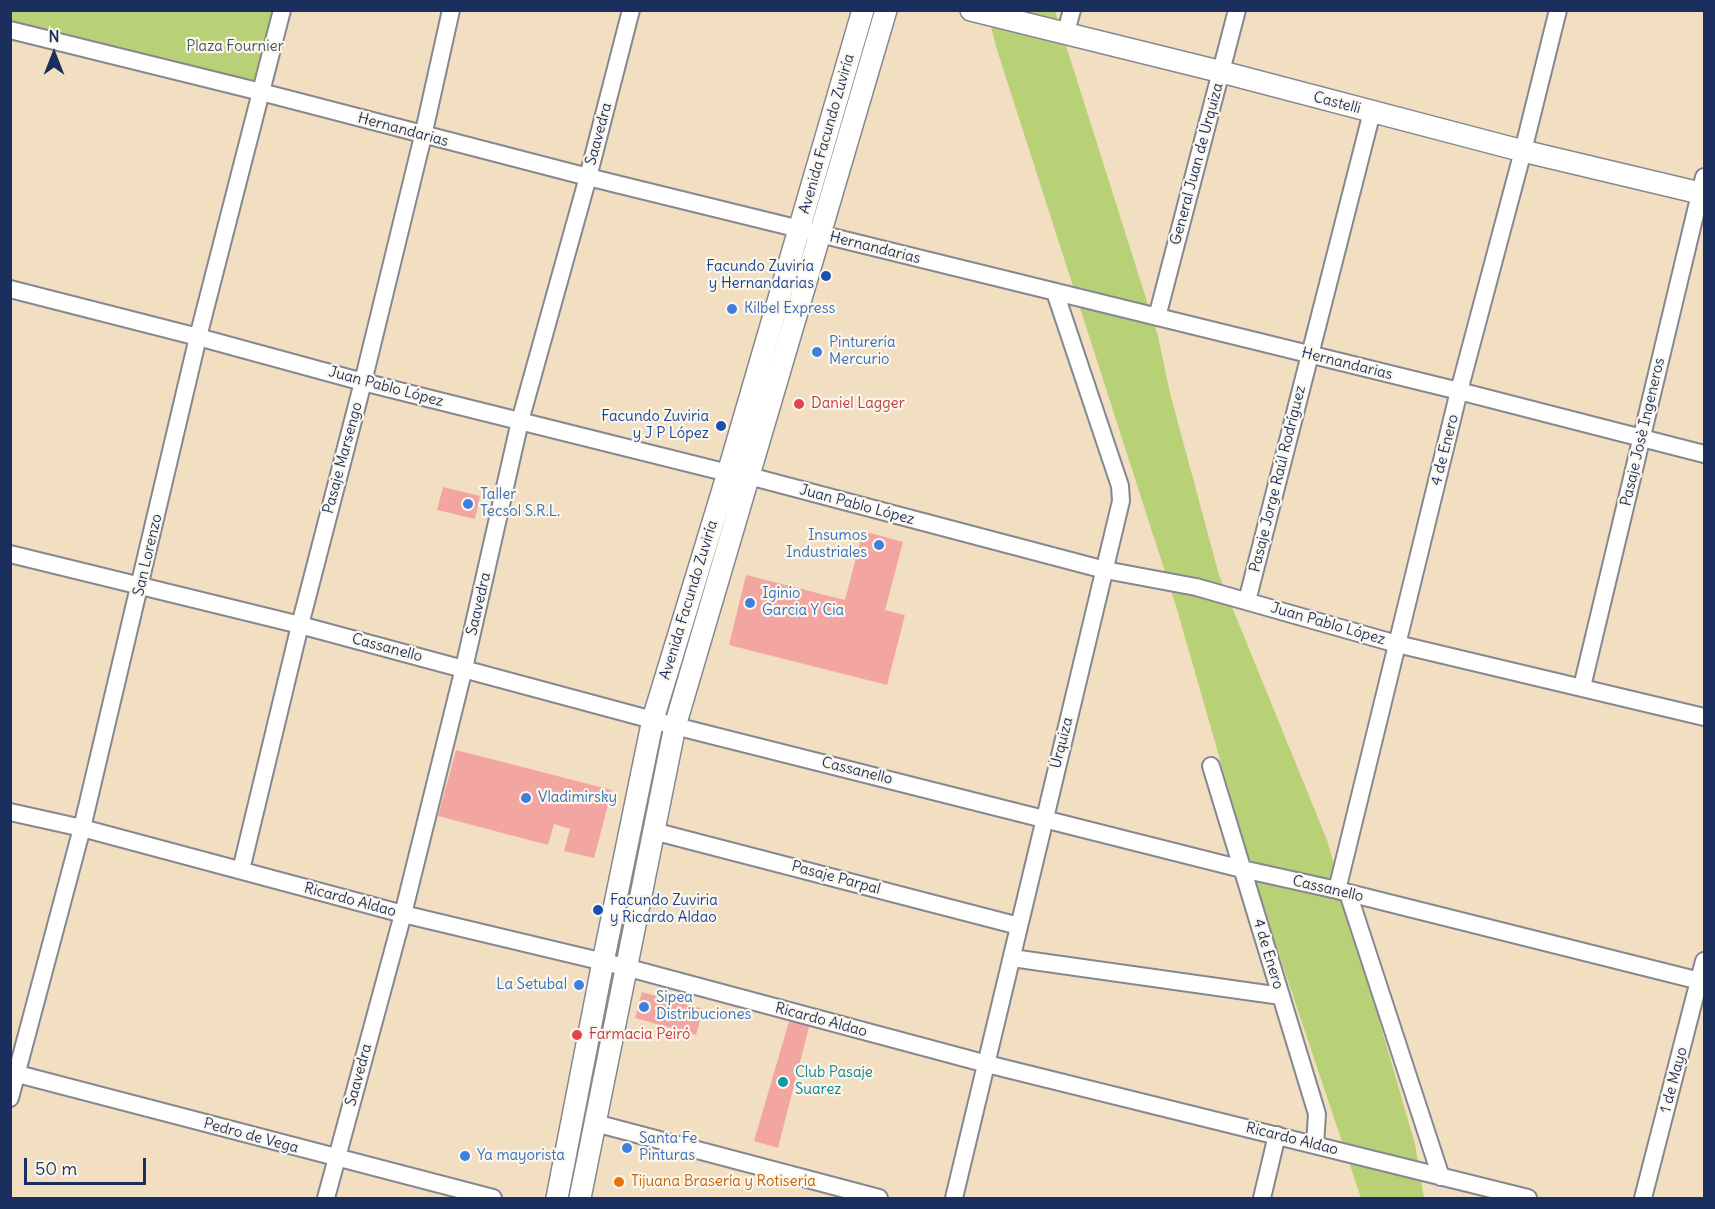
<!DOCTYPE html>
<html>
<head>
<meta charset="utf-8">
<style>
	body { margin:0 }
	#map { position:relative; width:1715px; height:1209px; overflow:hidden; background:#f2dfc1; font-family:Delius,sans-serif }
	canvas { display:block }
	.frame { position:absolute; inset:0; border:12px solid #1b2f5e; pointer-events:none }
	.north { position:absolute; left:24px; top:24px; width:60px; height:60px; -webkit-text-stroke:4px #fbf7ec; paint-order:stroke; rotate:0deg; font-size:16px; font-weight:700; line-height:24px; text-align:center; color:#1b2f5e }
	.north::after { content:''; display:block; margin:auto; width:21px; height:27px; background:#1b2f5e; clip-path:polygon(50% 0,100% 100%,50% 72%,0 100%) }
	.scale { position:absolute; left:24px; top:1158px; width:122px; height:27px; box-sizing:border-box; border:3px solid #1b2f5e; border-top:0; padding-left:8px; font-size:18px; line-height:21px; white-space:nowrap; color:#1b2f5e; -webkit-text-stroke:4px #fbf7ec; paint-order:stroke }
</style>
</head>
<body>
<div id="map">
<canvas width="1715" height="1209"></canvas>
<div class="frame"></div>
<div class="north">N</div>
<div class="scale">50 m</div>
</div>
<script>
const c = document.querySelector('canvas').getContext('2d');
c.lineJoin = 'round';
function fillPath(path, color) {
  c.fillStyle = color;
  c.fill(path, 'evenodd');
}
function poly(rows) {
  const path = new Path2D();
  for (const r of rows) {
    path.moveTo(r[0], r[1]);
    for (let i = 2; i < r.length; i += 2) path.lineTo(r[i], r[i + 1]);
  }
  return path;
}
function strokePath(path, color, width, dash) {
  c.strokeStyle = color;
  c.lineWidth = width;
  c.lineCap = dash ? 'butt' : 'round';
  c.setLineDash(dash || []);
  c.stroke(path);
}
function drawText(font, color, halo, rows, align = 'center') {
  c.font = font + ' Delius,sans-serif';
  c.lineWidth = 4.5;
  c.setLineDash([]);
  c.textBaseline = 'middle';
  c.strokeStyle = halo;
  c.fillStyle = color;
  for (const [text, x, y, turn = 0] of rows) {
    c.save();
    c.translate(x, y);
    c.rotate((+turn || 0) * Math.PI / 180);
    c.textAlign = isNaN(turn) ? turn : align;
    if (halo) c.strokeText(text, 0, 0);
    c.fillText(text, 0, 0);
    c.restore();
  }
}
fillPath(poly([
	[11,11,282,11,261,92,11,30],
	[987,11,1055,11,1158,336,1170,393,1219,575,1327,840,1415,1144,1424,1198,1361,1198,1258,892,1176,606,997,50]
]), '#b8d176');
fillPath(poly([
	[443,487,480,496,475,519,437,510],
	[863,531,903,542,885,610,905,615,887,685,729,645,746,575,845,600],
	[456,750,612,790,594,858,564,851,570,829,554,824,548,845,438,816],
	[642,992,703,1009,696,1035,635,1018],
	[790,1018,810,1023,778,1148,754,1141]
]), '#f3a5a2');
const minor = poly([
	[10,30,261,92,588,177,1459,391,1704,454],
	[1065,35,1072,10],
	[10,289,198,337,363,382,728,473,749,476,1105,570,1196,587,1397,644,1704,717],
	[1157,317,1237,10],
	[10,554,300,625,675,726,1242,869,1337,890,1704,982],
	[1247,601,1372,112],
	[1582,687,1704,177],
	[1211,766,1317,1114,1315,1144],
	[10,812,82,828,403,914,625,967,987,1064,1528,1198],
	[653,831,1019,926],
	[241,870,300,625,363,382,423,136,451,10],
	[1337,890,1459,391,1523,151,1558,10],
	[1348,893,1441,1177],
	[1012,958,1281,996],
	[10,1072,493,1198],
	[10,1098,82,828,198,337,282,10],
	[595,1123,879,1198],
	[326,1198,403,914,464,668,520,421,588,177,631,10],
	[954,1198,1121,501,1120,486,1055,292],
	[1262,1198,1277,1135],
	[1643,1198,1704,961]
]);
const major = poly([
	[971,10,1222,72,1523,151,1704,194],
	[557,1198,603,962,653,719,728,473,863,10],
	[580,1198,675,726,886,10]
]);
strokePath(minor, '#868790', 20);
strokePath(major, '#868790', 24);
strokePath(minor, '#fff', 16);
strokePath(major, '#fff', 21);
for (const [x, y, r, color] of [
	[826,276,6,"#1a4fb4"],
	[732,309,6,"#3f7fe0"],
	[817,352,6,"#3f7fe0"],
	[799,404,6,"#e0444e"],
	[721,426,6,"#1a4fb4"],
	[468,504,6,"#3f7fe0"],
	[879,545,6,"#3f7fe0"],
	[750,603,6,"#3f7fe0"],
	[526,798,6,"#3f7fe0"],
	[598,910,6,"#1a4fb4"],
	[579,985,6,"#3f7fe0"],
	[644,1007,6,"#3f7fe0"],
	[577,1035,6,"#e0444e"],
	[783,1082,6,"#0f9aa8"],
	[627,1148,6,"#3f7fe0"],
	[465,1156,6,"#3f7fe0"],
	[619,1182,6,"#e8710a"]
]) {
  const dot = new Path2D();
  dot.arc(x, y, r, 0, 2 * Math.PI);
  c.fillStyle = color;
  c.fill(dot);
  strokePath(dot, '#fbf7ec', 2);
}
drawText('15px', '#425864', '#fbf7ec', [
	["Plaza Fournier",235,47]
]);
drawText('15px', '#1b2f5e', '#fbf7ec', [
	["Castelli",1337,103,15],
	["Hernandarias",403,130,15],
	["Saavedra",599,134,-75],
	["Avenida Facundo Zuviría",827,134,-74],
	["General Juan de Urquiza",1197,164,-75],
	["Hernandarias",875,248,14],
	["Hernandarias",1347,364,14],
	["Juan Pablo López",386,387,15],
	["Pasaje Josè Ingeneros",1643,432,-77],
	["4 de Enero",1445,450,-76],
	["Pasaje Marsengo",343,458,-75],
	["Pasaje Jorge Raúl Rodríguez",1278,479,-76],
	["Juan Pablo López",857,505,15],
	["San Lorenzo",148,555,-77],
	["Avenida Facundo Zuviría",689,600,-73],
	["Saavedra",479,604,-77],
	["Juan Pablo López",1328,624,16],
	["Cassanello",387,648,15],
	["Urquiza",1062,743,-76],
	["Cassanello",857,771,14],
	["Pasaje Parpal",836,878,15],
	["Cassanello",1328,889,13],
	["Ricardo Aldao",350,900,15],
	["4 de Enero",1268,954,73],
	["Ricardo Aldao",821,1020,15],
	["Saavedra",359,1075,-75],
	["1 de Mayo",1674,1080,-75],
	["Pedro de Vega",251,1136,15],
	["Ricardo Aldao",1292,1139,14]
]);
drawText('15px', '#164399', '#fbf7ec', [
	["Facundo Zuviría",814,267],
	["y Hernandarias",814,284],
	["Facundo Zuviria",709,417],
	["y J P López",709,434],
	["Facundo Zuviria",610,901,"left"],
	["y Ricardo Aldao",610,918,"left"]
], 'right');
drawText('15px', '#366cbe', '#fbf7ec', [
	["Kilbel Express",744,309],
	["Pinturería",829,343],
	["Mercurio",829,360],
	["Taller",480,495],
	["Tecsol S.R.L.",480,512],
	["Insumos",867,536,"right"],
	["Industriales",867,553,"right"],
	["Iginio",762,594],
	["Garcia Y Cia",762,611],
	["Vladimirsky",538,798],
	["La Setubal",567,985,"right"],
	["Sipea",656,998],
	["Distribuciones",656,1015],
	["Santa Fe",639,1139],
	["Pinturas",639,1156],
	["Ya mayorista",477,1156]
], 'left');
drawText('15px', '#be3a42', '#fbf7ec', [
	["Daniel Lagger",811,404],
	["Farmacia Peiró",589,1035]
], 'left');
drawText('15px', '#0d838f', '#fbf7ec', [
	["Club Pasaje",795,1073],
	["Suarez",795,1090]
], 'left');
drawText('15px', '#c56008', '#fbf7ec', [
	["Tijuana Brasería y Rotisería",631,1182]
], 'left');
</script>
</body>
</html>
